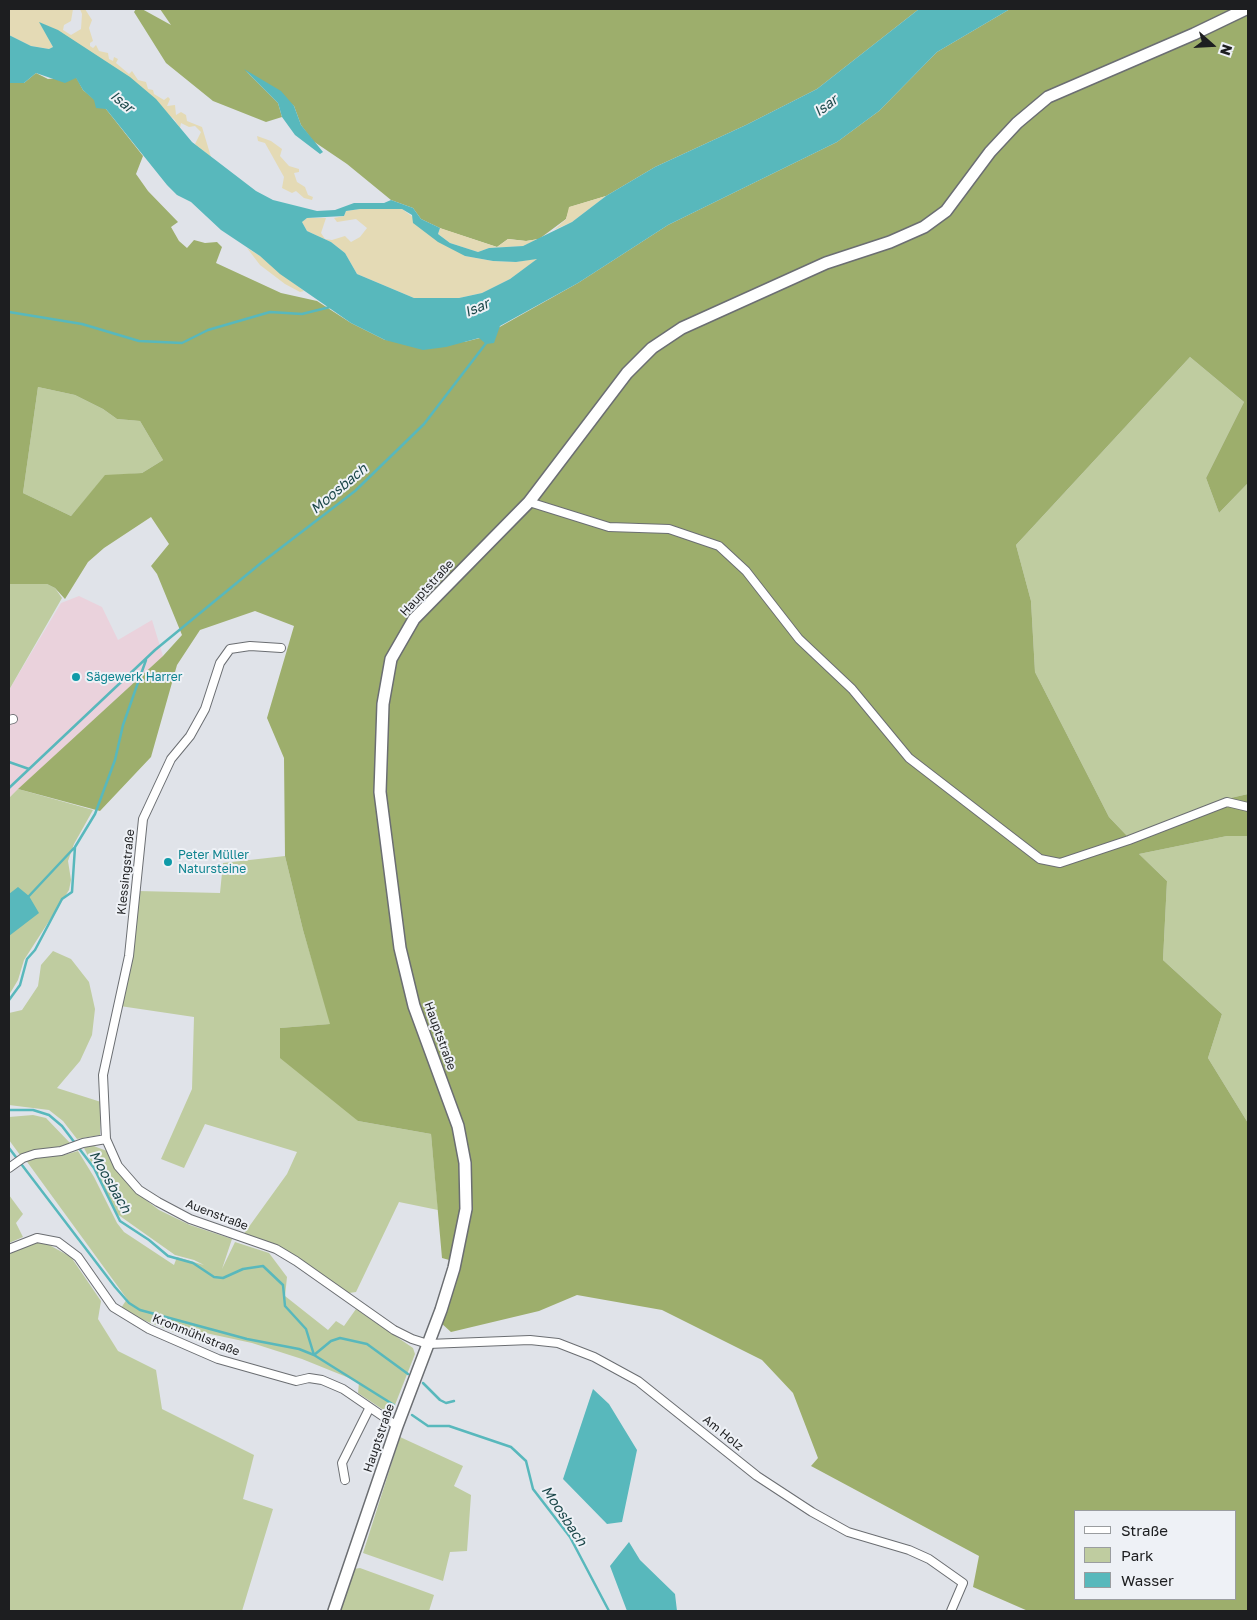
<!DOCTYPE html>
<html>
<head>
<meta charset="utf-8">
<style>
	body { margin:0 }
	#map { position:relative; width:1257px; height:1620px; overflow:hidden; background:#e0e3e9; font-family:"Golos Text",sans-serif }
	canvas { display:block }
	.frame { position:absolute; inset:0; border:10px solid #1d1e20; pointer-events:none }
	.legend { position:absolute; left:1074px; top:1510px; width:162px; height:90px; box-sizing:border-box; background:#eef1f6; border:1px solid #9a9da0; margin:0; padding:6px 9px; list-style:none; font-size:15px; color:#1d1e20 }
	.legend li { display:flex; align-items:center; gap:10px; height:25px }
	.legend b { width:25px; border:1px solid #9a9da0 }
	.north { position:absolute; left:1187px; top:20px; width:50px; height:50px; -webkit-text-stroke:4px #eef1f6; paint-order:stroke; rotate:109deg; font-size:14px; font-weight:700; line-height:20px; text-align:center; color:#1d1e20 }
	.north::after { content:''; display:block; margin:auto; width:18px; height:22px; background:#1d1e20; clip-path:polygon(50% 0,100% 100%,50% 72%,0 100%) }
</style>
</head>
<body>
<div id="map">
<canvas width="1257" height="1620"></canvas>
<div class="frame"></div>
<ul class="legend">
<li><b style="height:6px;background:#fff"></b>Straße</li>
<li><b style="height:14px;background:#bfcca0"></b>Park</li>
<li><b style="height:14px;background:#58b8bc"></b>Wasser</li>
</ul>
<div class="north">N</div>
</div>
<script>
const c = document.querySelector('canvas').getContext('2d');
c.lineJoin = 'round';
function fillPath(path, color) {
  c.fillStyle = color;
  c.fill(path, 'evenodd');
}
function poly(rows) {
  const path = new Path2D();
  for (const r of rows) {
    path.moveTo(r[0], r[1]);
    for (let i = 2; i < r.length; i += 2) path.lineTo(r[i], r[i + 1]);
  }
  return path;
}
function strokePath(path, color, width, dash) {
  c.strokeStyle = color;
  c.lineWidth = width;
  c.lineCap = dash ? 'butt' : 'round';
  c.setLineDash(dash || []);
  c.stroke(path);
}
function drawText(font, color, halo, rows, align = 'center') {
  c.font = font + ' "Golos Text",sans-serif';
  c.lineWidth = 4;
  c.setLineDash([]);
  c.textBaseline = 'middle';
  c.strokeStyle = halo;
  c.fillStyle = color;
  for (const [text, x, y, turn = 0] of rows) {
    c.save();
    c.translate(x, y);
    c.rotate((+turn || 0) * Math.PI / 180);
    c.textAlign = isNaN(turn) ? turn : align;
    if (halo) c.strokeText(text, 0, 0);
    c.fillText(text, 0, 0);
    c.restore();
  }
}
fillPath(poly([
	[79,596,102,607,118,640,152,620,163,656,9,798,9,690,61,603]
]), '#ead2dc');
fillPath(poly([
	[1190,357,1244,402,1206,478,1219,513,1248,483,1248,794,1213,802,1129,838,1109,817,1035,672,1031,601,1016,545],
	[38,387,75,395,103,409,117,419,140,421,163,460,142,473,105,476,71,516,23,493],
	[9,584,47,584,55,588,62,598,9,690],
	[18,789,93,810,74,844,68,861,71,880,69,890,24,960,18,980,9,995,9,798],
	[1227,836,1248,836,1248,1123,1208,1058,1222,1014,1163,960,1167,881,1139,854],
	[285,856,303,930,331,1024,280,1028,358,1121,431,1134,438,1210,399,1202,356,1292,349,1293,243,1235,287,1174,297,1152,205,1124,184,1168,161,1159,192,1089,194,1017,120,1006,138,891,220,893,223,863],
	[53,951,71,959,89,982,95,1009,92,1035,80,1061,57,1088,101,1102,100,1135,77,1139,63,1121,49,1110,9,1105,9,1013,22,1010,38,986,41,965],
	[33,1115,46,1118,71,1144,20,1155,9,1140,9,1117],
	[91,1145,107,1151,121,1176,134,1191,159,1210,190,1225,232,1239,222,1269,235,1242,269,1253,287,1277,285,1296,328,1330,336,1321,344,1326,356,1309,413,1348,415,1354,391,1415,358,1393,359,1382,302,1359,252,1343,201,1332,197,1341,133,1316,121,1308,127,1299,25,1159,42,1156,64,1155,78,1151,94,1177,117,1223,124,1232,174,1265,177,1257,204,1265,194,1260,175,1255,117,1214,84,1148],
	[9,1195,23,1214,16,1223,23,1237,9,1243],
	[42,1241,71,1257,101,1301,98,1319,118,1351,156,1370,162,1409,254,1455,243,1499,273,1509,242,1611,9,1611,9,1253,27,1244],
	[400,1437,463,1466,454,1486,471,1495,467,1551,450,1552,443,1581,363,1553],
	[360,1568,434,1595,429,1611,338,1611,353,1569]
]), '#bfcca0');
fillPath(poly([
	[136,9,142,9,171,25,160,9,919,9,817,89,746,125,655,167,606,196,570,207,566,219,539,239,526,241,508,239,497,247,442,229,421,219,413,208,391,200,347,164,313,141,301,125,294,106,246,71,278,103,282,117,266,122,213,101,166,63,134,12],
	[1010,9,1248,9,1248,483,1219,513,1206,478,1244,402,1190,357,1016,545,1031,601,1035,672,1109,817,1129,838,1213,802,1248,794,1248,836,1227,836,1139,854,1167,881,1163,960,1222,1014,1208,1058,1248,1123,1248,1611,1028,1611,973,1587,979,1556,811,1466,818,1458,793,1393,762,1360,662,1310,577,1295,539,1311,451,1332,441,1323,460,1263,442,1258,431,1134,358,1121,280,1058,280,1028,330,1024,303,930,285,856,284,758,267,718,294,626,255,611,200,630,177,665,151,757,100,811,18,789,163,656,182,635,157,574,151,566,169,544,151,517,104,548,88,562,65,599,55,588,47,584,9,584,9,83,24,83,36,73,48,79,76,77,83,90,106,109,143,156,136,174,148,191,178,222,171,227,179,241,187,248,194,240,205,243,217,242,222,247,216,263,281,293,317,301,351,323,385,340,464,342,480,338,578,283,668,225,837,142,879,111,937,52],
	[38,387,75,395,103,409,117,419,140,421,163,460,142,473,105,475,71,516,23,493],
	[1076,1511,1236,1511,1236,1599,1076,1599]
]), '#9dae6c');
fillPath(poly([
	[9,9,73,9,71,21,64,25,63,30,71,35,81,29,82,14,80,9,85,9,92,20,89,28,93,41,90,43,90,46,93,48,96,45,99,51,108,53,109,59,113,61,114,57,118,59,116,63,129,74,132,71,138,80,146,82,148,89,153,90,154,94,164,100,168,97,170,99,167,106,175,105,176,115,181,112,186,115,187,121,202,127,211,157,195,144,201,132,195,126,189,127,181,123,180,128,174,119,57,30,40,23,53,47,49,49,31,46,9,35],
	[257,136,271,141,282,149,280,156,289,166,299,169,299,172,294,173,297,182,305,187,308,195,313,197,312,200,304,198,296,191,292,193,282,188,284,177,265,143,258,141],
	[606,196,572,222,554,230,566,219,569,207],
	[360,209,402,209,465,256,493,261,516,262,539,258,510,279,482,293,459,298,414,298,357,274,345,253,331,242,307,231,302,222,307,218,326,218,321,233,325,239,332,240,345,236,351,242,360,237,367,228,356,219,337,222,334,218,344,216,346,211],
	[440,228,497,247,508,239,526,241,539,239,523,246,489,248,478,252,450,243,438,234],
	[247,248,260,256,304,291,300,292,285,284,260,265]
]), '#e4dab5');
fillPath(poly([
	[919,9,1010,9,937,52,879,111,837,142,668,225,578,283,500,326,494,343,486,344,479,338,446,347,423,350,385,340,351,323,280,274,260,256,221,230,191,202,177,195,167,185,106,109,96,108,94,100,83,90,76,78,65,83,36,73,24,83,9,83,9,35,31,46,49,49,53,47,39,22,58,30,130,77,156,99,192,142,256,191,273,200,317,211,335,210,354,203,384,203,391,200,413,208,421,219,440,228,438,234,450,243,478,252,489,248,523,246,572,222,606,196,655,167,746,125,817,89],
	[360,209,402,209,412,215,413,223,438,242,465,256,493,261,516,262,537,259,510,279,482,293,459,298,414,298,357,274,345,253,331,242,307,231,302,222,307,218,344,216,346,211],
	[244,69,281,91,294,106,301,125,323,152,320,154,295,135,282,117,278,103],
	[18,887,29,896,39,913,9,936,9,894],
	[593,1389,609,1404,637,1450,622,1522,607,1524,563,1479],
	[629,1542,640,1560,675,1594,677,1611,627,1611,610,1566]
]), '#58b8bc');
strokePath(poly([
	[9,312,82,324,139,341,182,343,208,330,270,312,302,314,330,307],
	[9,762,29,769],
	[9,788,155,650,261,563,355,491,424,424,487,342],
	[29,896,74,848],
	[9,1000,20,985,27,959,35,950,62,899,72,892,75,847,95,814,115,760,123,725,146,660],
	[9,1110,33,1110,49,1115,62,1126,94,1168,120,1221,149,1240,168,1256,193,1263,214,1277,223,1278,243,1269,263,1266,283,1285,285,1306,306,1329,314,1355,394,1405],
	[9,1148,115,1287,129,1303,140,1310,247,1339,299,1349,314,1355,331,1341,340,1338,367,1344,408,1374],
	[423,1383,440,1400,446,1403,454,1401],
	[412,1415,428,1426,449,1426,511,1447,526,1461,533,1489,570,1537,609,1611]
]), '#58b8bc', 2.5);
const minor = poly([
	[529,502,609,527,669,529,719,546,746,571,799,639,852,689,909,758,1040,859,1060,863,1129,840,1227,802,1248,807],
	[281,648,250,646,230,649,220,663,205,709,190,736,171,759,143,819,129,956,103,1075,106,1139,118,1166,139,1190,158,1202,190,1219,276,1249,296,1261,394,1330,412,1339,428,1344,530,1340,558,1343,594,1357,638,1381,757,1476,812,1512,848,1532,909,1550,929,1559,963,1583,951,1611],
	[9,720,13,719],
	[9,1168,23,1158,35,1154,61,1151,83,1143,106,1139],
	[9,1249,37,1238,58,1242,78,1257,113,1307,149,1329,218,1359,296,1381,309,1378,322,1380,343,1389,397,1426],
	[345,1480,342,1463,369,1409]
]);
const secondary = poly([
	[334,1611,397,1426,441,1310,454,1268,466,1209,465,1163,458,1126,414,1006,400,948,380,792,383,704,391,659,414,619,529,502,627,373,652,348,682,328,826,263,890,242,924,227,946,211,990,152,1017,123,1048,97,1194,34,1246,9]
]);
strokePath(minor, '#6b6e72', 10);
strokePath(secondary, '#6b6e72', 14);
strokePath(minor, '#fff', 8);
strokePath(secondary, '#fff', 11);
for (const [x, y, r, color] of [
	[76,677,5,"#0f9aa8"],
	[168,862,5,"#0f9aa8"]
]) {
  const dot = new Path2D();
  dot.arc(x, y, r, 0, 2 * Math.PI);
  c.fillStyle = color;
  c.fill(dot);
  strokePath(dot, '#eef1f6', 2);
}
drawText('12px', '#1d1e20', '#eef1f6', [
	["Hauptstraße",427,588,-47],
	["Klessingstraße",126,872,-84],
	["Hauptstraße",440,1036,70],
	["Auenstraße",217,1215,21],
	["Kronmühlstraße",196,1335,22],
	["Am Holz",723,1433,39],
	["Hauptstraße",379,1438,-71]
]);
drawText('12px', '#0d838f', '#eef1f6', [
	["Sägewerk Harrer",86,677],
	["Peter Müller",178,855],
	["Natursteine",178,869]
], 'left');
drawText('italic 14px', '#1b4749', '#eef1f6', [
	["Isar",122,102,39],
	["Isar",826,106,-37],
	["Isar",477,308,-23],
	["Moosbach",339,489,-40],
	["Moosbach",110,1182,60],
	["Moosbach",564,1516,56]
]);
</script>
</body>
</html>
